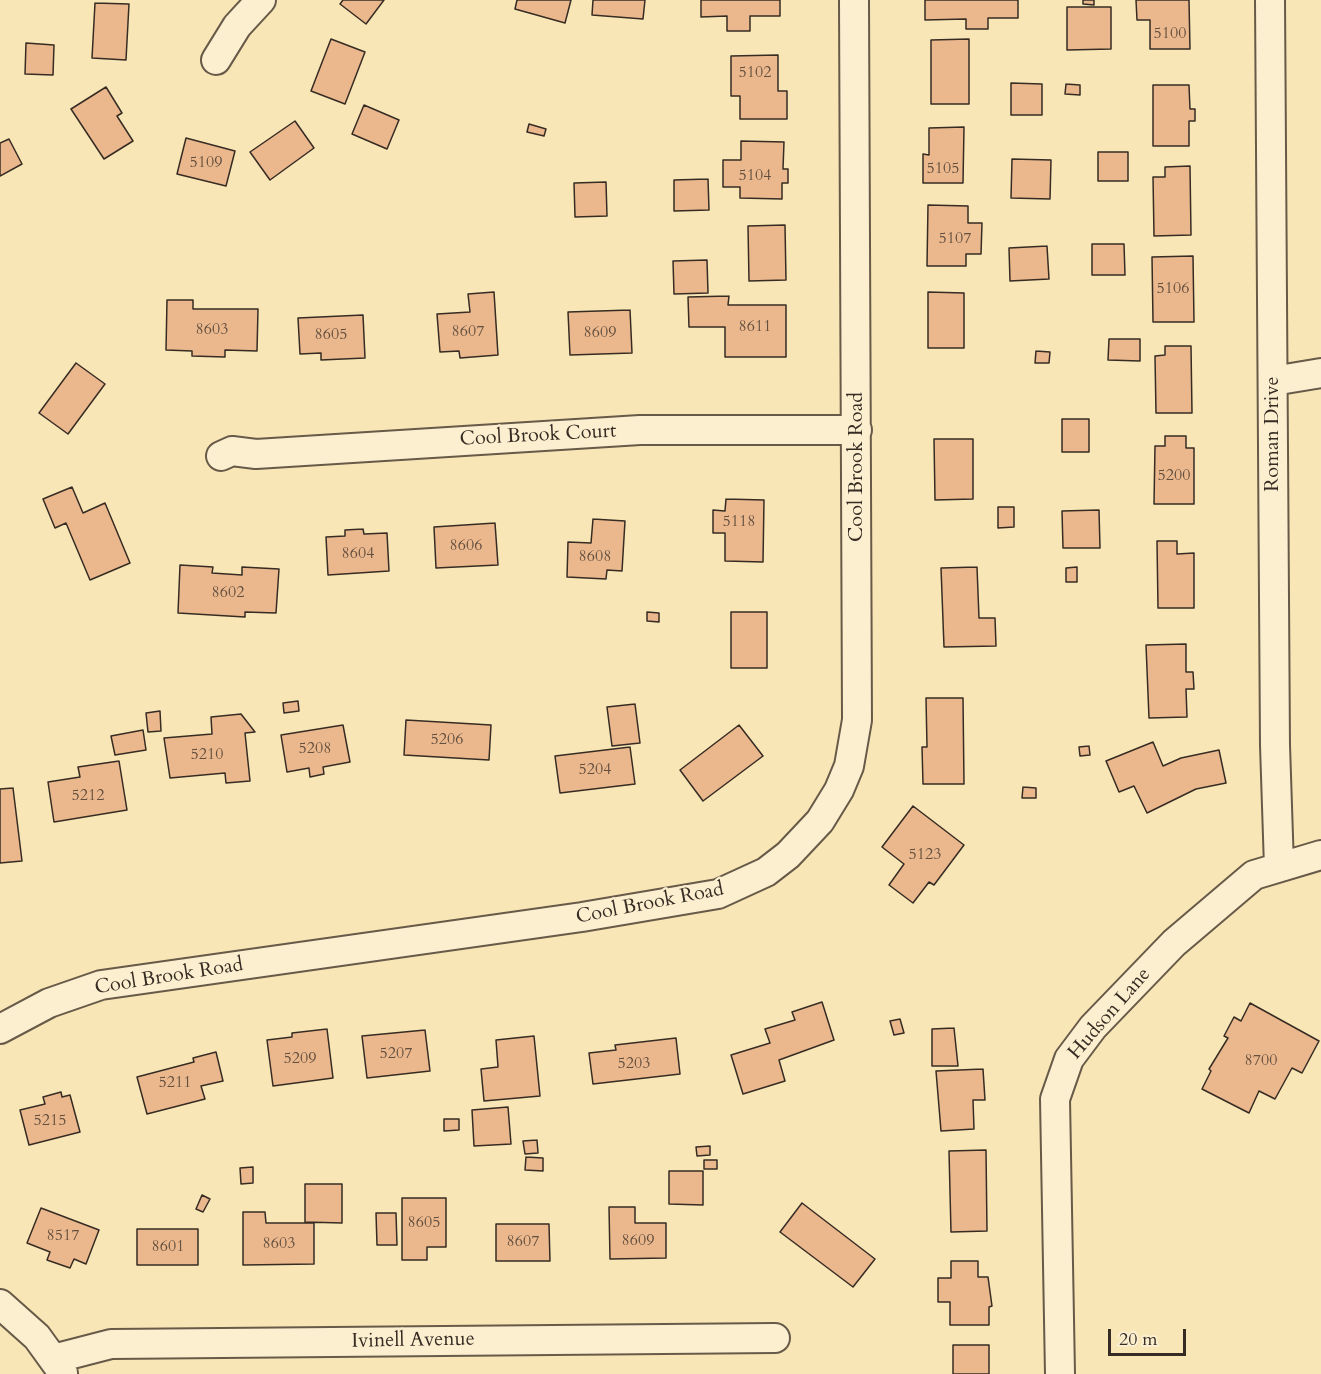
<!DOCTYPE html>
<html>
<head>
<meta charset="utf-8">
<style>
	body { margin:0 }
	#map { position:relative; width:1321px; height:1374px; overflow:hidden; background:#f9e6b6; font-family:Cardo,serif }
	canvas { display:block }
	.scale { position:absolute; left:1108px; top:1329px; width:78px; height:27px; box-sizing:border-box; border:3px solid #362c23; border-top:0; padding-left:8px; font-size:18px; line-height:21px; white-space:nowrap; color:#362c23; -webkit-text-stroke:4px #fbefd0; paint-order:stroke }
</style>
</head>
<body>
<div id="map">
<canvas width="1321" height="1374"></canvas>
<div class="scale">20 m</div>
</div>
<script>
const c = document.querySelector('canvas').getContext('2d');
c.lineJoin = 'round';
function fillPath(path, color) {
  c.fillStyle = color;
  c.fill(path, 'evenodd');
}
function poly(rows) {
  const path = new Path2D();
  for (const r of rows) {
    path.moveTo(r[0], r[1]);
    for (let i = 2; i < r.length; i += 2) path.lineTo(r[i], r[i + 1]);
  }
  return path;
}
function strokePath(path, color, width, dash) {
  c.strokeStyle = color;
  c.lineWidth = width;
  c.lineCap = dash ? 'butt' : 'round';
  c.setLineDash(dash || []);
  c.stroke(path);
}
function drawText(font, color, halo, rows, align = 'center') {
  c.font = font + ' Cardo,serif';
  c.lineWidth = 4.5;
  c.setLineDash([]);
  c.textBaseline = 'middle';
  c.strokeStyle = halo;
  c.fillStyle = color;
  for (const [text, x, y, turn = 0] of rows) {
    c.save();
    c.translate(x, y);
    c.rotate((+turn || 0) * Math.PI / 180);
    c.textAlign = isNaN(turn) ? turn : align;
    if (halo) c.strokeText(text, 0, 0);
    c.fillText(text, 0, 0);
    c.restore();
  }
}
const building = poly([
	[343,0,384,0,366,24,340,4,343,0],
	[517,0,571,0,565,23,515,9,517,0],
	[593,0,645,0,643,19,592,15,593,0],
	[701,0,780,0,780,16,750,16,750,31,727,31,727,16,701,17,701,0],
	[925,0,1018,0,1018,18,988,18,988,29,966,29,966,19,925,20,925,0],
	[1083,0,1094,0,1094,5,1083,4,1083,0],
	[1136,0,1189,0,1190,49,1150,49,1150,20,1137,20,1136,0],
	[95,3,129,4,126,60,92,58,95,3],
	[1067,7,1111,7,1111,49,1067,50,1067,7],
	[331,39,365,52,345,104,311,91,331,39],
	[969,39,969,104,931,104,931,40,969,39],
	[26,43,54,45,53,75,25,74,26,43],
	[778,55,778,91,787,91,787,119,740,119,740,96,731,96,731,56,778,55],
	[1011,83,1042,84,1042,115,1011,115,1011,83],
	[1066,84,1080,85,1080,95,1065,94,1066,84],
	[1153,85,1189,85,1190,109,1195,109,1195,121,1189,121,1189,146,1153,146,1153,85],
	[106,87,122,113,117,116,133,141,104,159,71,109,106,87],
	[364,105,399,120,387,149,352,134,364,105],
	[295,121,314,148,270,180,250,152,295,121],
	[529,124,546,129,544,136,527,132,529,124],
	[964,127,963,183,923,183,923,154,929,155,929,128,964,127],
	[186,138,235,151,226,186,177,174,186,138],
	[9,139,22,164,0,176,0,143,9,139],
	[741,141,784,142,783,169,788,169,788,183,782,183,782,199,740,198,740,187,723,187,723,160,741,160,741,141],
	[1098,152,1128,152,1128,181,1098,181,1098,152],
	[1012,159,1051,160,1050,199,1011,198,1012,159],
	[1190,166,1191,235,1154,236,1153,177,1165,177,1165,167,1190,166],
	[708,179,709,210,674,211,674,180,708,179],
	[606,182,607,216,575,217,574,183,606,182],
	[928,205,968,206,968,223,982,223,981,254,966,254,966,266,927,266,928,205],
	[785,225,786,280,749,281,748,226,785,225],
	[1092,244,1124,244,1125,275,1092,275,1092,244],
	[1047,246,1049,279,1010,281,1009,248,1047,246],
	[1193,256,1194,322,1153,322,1152,257,1193,256],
	[707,260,708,293,674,294,673,261,707,260],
	[494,292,498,355,460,358,459,351,440,352,437,314,470,312,468,294,494,292],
	[928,292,964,293,964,348,928,348,928,292],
	[729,296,728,305,786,305,786,357,725,357,725,327,689,327,688,297,729,296],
	[167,300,193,300,193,309,258,309,257,351,225,350,225,357,192,356,192,351,166,350,167,300],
	[630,310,632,353,570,355,568,312,630,310],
	[363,315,365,358,321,360,321,353,300,354,298,318,363,315],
	[1109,339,1140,339,1140,361,1108,360,1109,339],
	[1165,346,1191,346,1192,413,1156,413,1155,356,1165,355,1165,346],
	[1036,351,1050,352,1049,363,1035,363,1036,351],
	[76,363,105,384,68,434,39,413,76,363],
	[1062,419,1089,419,1089,452,1062,452,1062,419],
	[1165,436,1186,436,1186,448,1194,448,1194,504,1154,504,1155,446,1165,446,1165,436],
	[934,439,973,439,973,499,935,500,934,439],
	[72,487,83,513,105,503,130,563,90,580,66,523,55,528,43,499,72,487],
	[726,499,764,500,763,562,725,561,725,533,713,533,713,510,725,511,726,499],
	[998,507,1014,507,1014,527,998,528,998,507],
	[1099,510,1100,548,1063,548,1062,511,1099,510],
	[593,519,625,521,622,571,607,570,606,579,567,577,568,542,591,543,593,519],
	[495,523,498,565,436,568,434,527,495,523],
	[363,529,364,534,387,533,389,571,328,575,326,537,345,536,345,530,363,529],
	[1157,541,1177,541,1177,554,1194,553,1194,608,1158,608,1157,541],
	[180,565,213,567,212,573,242,575,242,567,279,569,276,613,245,612,245,617,178,613,180,565],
	[977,567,979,618,995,618,996,646,944,647,941,568,977,567],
	[1077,567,1077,582,1066,582,1066,568,1077,567],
	[647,612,659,613,659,622,647,621,647,612],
	[731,612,767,612,767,668,731,668,731,612],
	[1186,644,1186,672,1193,672,1194,689,1186,689,1187,717,1149,718,1146,645,1186,644],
	[926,698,963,698,964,784,923,784,922,747,927,747,926,698],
	[298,701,299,711,284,713,283,703,298,701],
	[635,704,640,743,612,746,607,707,635,704],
	[160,711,161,731,148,732,146,713,160,711],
	[241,714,255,732,245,733,250,781,226,783,225,773,170,778,164,738,212,734,211,717,241,714],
	[406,720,491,725,489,760,404,755,406,720],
	[343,725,350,762,323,767,324,774,310,777,309,768,287,772,281,735,343,725],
	[739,725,763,756,703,801,680,770,739,725],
	[143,730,146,750,115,755,111,736,143,730],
	[1153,742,1163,766,1181,758,1219,750,1226,783,1196,789,1147,813,1134,786,1119,792,1106,761,1153,742],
	[1089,746,1090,755,1080,756,1079,747,1089,746],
	[630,747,635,784,560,793,555,756,630,747],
	[119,761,127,810,54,822,48,782,80,777,78,767,119,761],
	[1023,787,1036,788,1036,798,1022,798,1023,787],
	[13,788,22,861,0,863,0,789,13,788],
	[913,806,964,845,934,885,929,882,913,903,889,885,904,864,882,847,913,806],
	[822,1002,834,1040,779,1060,785,1081,743,1094,731,1055,770,1043,765,1029,795,1020,792,1012,822,1002],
	[1250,1003,1319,1041,1302,1073,1292,1068,1275,1099,1259,1091,1249,1113,1202,1089,1211,1071,1209,1069,1228,1038,1224,1036,1234,1017,1241,1021,1250,1003],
	[900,1019,904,1033,894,1035,890,1021,900,1019],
	[954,1028,958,1066,932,1066,932,1029,954,1028],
	[327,1029,333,1078,273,1086,267,1040,292,1037,292,1033,327,1029],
	[425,1030,430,1071,367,1078,362,1036,425,1030],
	[534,1036,540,1096,484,1101,481,1069,498,1067,496,1040,534,1036],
	[676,1038,680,1074,593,1084,589,1053,616,1050,615,1045,676,1038],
	[216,1052,223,1081,201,1086,205,1099,147,1114,137,1077,194,1062,193,1058,216,1052],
	[983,1069,985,1100,973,1100,974,1129,941,1131,936,1071,983,1069],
	[61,1092,62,1097,70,1095,80,1132,29,1145,20,1110,45,1104,43,1097,61,1092],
	[508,1107,511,1144,474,1146,472,1110,508,1107],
	[444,1119,459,1119,459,1130,444,1131,444,1119],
	[537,1140,538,1153,525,1154,523,1141,537,1140],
	[710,1146,710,1155,697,1156,696,1147,710,1146],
	[986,1150,987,1231,951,1232,949,1151,986,1150],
	[526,1157,543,1158,543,1171,525,1170,526,1157],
	[704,1160,717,1160,717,1169,704,1169,704,1160],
	[253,1167,253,1183,241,1184,240,1168,253,1167],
	[669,1171,703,1171,703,1205,669,1204,669,1171],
	[305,1184,342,1184,342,1223,305,1222,305,1184],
	[202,1195,210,1199,203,1212,196,1209,202,1195],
	[402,1198,446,1198,446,1247,427,1247,427,1260,402,1260,402,1198],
	[802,1203,875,1259,853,1287,780,1232,802,1203],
	[609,1207,635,1207,635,1223,666,1223,666,1258,610,1259,609,1207],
	[41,1208,99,1230,86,1264,74,1259,70,1268,47,1260,50,1252,27,1243,41,1208],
	[243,1212,265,1212,266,1223,314,1223,314,1264,243,1265,243,1212],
	[376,1213,396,1213,397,1245,377,1245,376,1213],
	[496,1224,549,1224,550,1261,496,1261,496,1224],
	[137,1229,198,1229,198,1265,137,1265,137,1229],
	[951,1261,978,1261,978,1277,988,1277,992,1306,989,1307,989,1325,950,1325,950,1302,938,1302,938,1278,951,1278,951,1261],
	[953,1345,989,1345,989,1374,953,1374,953,1345]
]);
fillPath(building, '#ebb88e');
strokePath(building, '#362c23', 1.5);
const minor = poly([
	[1270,0,1275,745,1279,867],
	[216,60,237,26,261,0],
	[1273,381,1321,373],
	[221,456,232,451,256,454,640,430,857,430],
	[0,1029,49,1003,101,985,582,917,718,894,766,872,788,855,820,821,839,790,849,766,857,720,854,0],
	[0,1304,37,1337,63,1373],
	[53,1359,111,1344,775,1338],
	[1060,1374,1055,1099,1069,1059,1093,1027,1174,943,1254,875,1321,855]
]);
strokePath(minor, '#675a48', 32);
strokePath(minor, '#fbefd0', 28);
drawText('16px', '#634f3e', null, [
	["5100",1170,34],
	["5102",755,73],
	["5109",206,163],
	["5105",943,169],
	["5104",755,176],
	["5107",955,239],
	["5106",1173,289],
	["8611",755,327],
	["8603",212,330],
	["8607",468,332],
	["8609",600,333],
	["8605",331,335],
	["5200",1174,476],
	["5118",739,522],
	["8606",466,546],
	["8604",358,554],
	["8608",595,557],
	["8602",228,593],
	["5206",447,740],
	["5208",315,749],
	["5210",207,755],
	["5204",595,770],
	["5212",88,796],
	["5123",925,855],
	["5207",396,1054],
	["5209",300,1059],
	["8700",1261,1061],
	["5203",634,1064],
	["5211",175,1083],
	["5215",50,1121],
	["8605",424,1223],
	["8517",63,1236],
	["8609",638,1241],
	["8607",523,1242],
	["8603",279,1244],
	["8601",168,1247]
]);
drawText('20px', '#362c23', '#fbefd0', [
	["Roman Drive",1273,434,-90],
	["Cool Brook Court",538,436,-3],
	["Cool Brook Road",857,467,-90],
	["Cool Brook Road",650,904,-11],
	["Cool Brook Road",169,977,-9],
	["Hudson Lane",1110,1014,-49],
	["Ivinell Avenue",413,1341,-1]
]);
</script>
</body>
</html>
